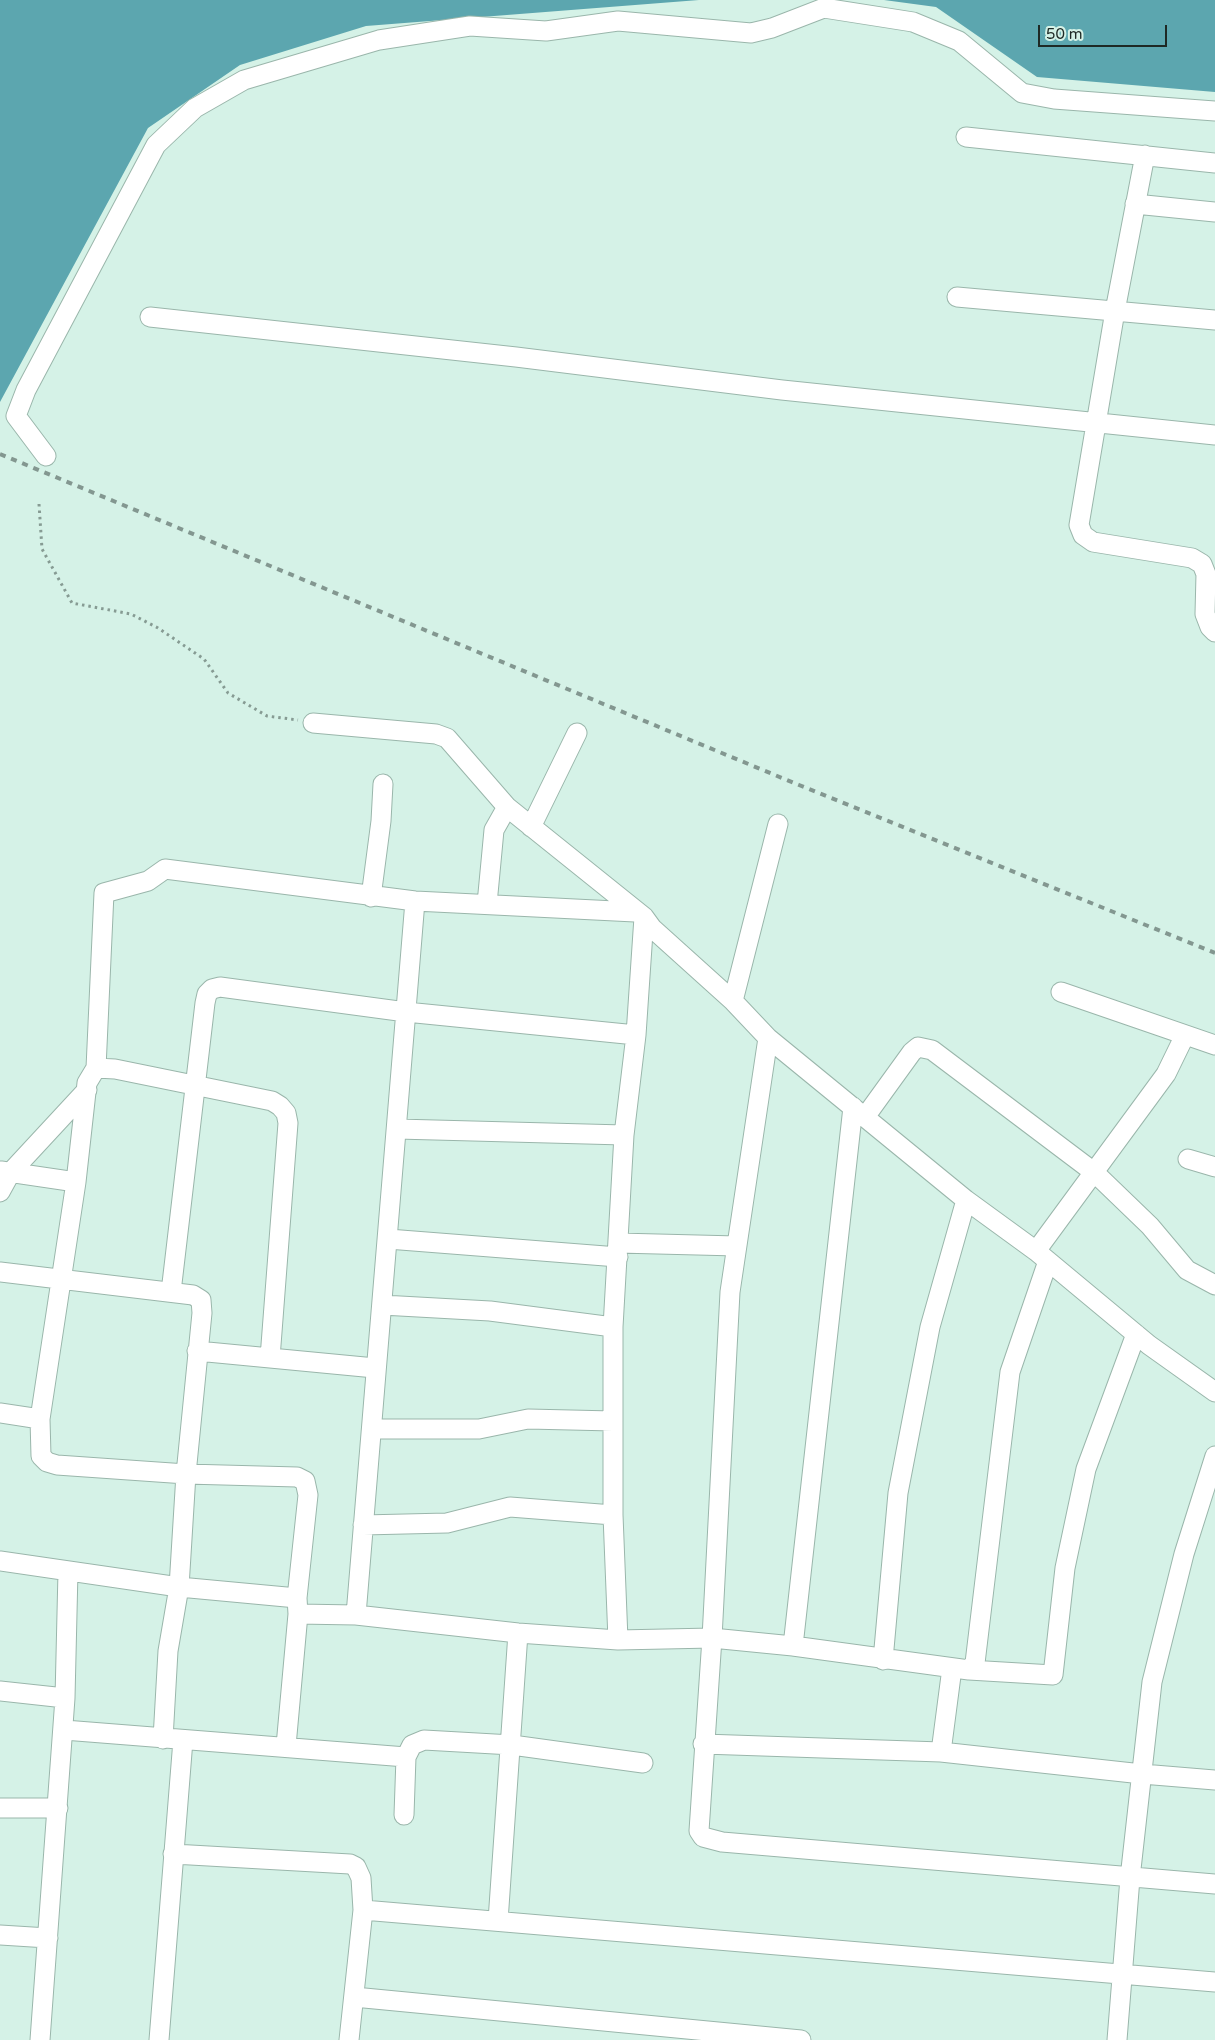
<!DOCTYPE html>
<html>
<head>
<meta charset="utf-8">
<style>
	body { margin:0 }
	#map { position:relative; width:1215px; height:2040px; overflow:hidden; background:#d5f2e7; font-family:"Varela Round",sans-serif }
	canvas { display:block }
	.scale { position:absolute; left:1038px; top:25px; width:129px; height:22px; box-sizing:border-box; border:2px solid #1e2925; border-top:0; padding-left:6px; font-size:15px; line-height:18px; white-space:nowrap; color:#1e2925; -webkit-text-stroke:4px #d5f2e7; paint-order:stroke }
</style>
</head>
<body>
<div id="map">
<canvas width="1215" height="2040"></canvas>
<div class="scale">50 m</div>
</div>
<script>
const c = document.querySelector('canvas').getContext('2d');
c.lineJoin = 'round';
function fillPath(path, color) {
  c.fillStyle = color;
  c.fill(path, 'evenodd');
}
function poly(rows) {
  const path = new Path2D();
  for (const r of rows) {
    path.moveTo(r[0], r[1]);
    for (let i = 2; i < r.length; i += 2) path.lineTo(r[i], r[i + 1]);
  }
  return path;
}
function strokePath(path, color, width, dash) {
  c.strokeStyle = color;
  c.lineWidth = width;
  c.lineCap = dash ? 'butt' : 'round';
  c.setLineDash(dash || []);
  c.stroke(path);
}
fillPath(poly([
	[0,0,699,0,366,26,240,65,148,128,0,402],
	[884,0,1215,0,1215,92,1037,77,936,7]
]), '#5ca6af');
const minor = poly([
	[966,137,1215,163],
	[1145,155,1115,311,1079,525,1083,535,1093,542,1192,558,1202,564,1206,574,1205,614,1210,627,1215,632],
	[1135,204,1215,212],
	[957,297,1215,320],
	[150,317,516,357,782,390,1215,435],
	[46,456,16,416,26,390,156,145,195,108,244,80,379,40,470,26,546,31,618,21,751,33,772,28,824,8,913,22,959,41,1022,93,1054,99,1215,111],
	[313,723,436,734,447,738,507,807,644,917,652,928,733,1001,768,1038,966,1200,1036,1251,1149,1345,1215,1392],
	[531,827,577,733],
	[371,897,381,821,383,784],
	[487,904,494,830,507,807],
	[1061,992,1215,1045],
	[733,1001,778,824],
	[768,1038,730,1292,712,1638,699,1831,703,1837,722,1842,1215,1884],
	[96,1068,104,893,148,881,165,869,415,901,635,912],
	[865,1117,912,1052,918,1047,932,1050,1095,1173,1150,1226,1187,1270,1215,1285],
	[397,1129,624,1135],
	[1188,1159,1215,1167],
	[1,1171,76,1182],
	[0,1192,11,1172,87,1090],
	[388,1239,618,1257],
	[618,1243,737,1246],
	[1036,1251,1166,1074,1185,1035],
	[0,1272,193,1295,201,1300,202,1313,186,1474,179,1587,168,1651,163,1739],
	[171,1292,205,1003,207,994,212,989,220,987,406,1012,636,1035],
	[382,1305,490,1311,613,1327],
	[197,1351,375,1368],
	[270,1358,288,1123,286,1113,280,1106,272,1101,115,1069,96,1068,87,1083,76,1182,40,1419,41,1456,47,1462,57,1465,186,1474,297,1477,305,1481,308,1495,297,1598,298,1614,286,1746],
	[0,1413,40,1419],
	[372,1429,479,1429,528,1419,613,1421],
	[363,1525,447,1523,510,1507,613,1515],
	[0,1561,179,1587,297,1598],
	[298,1614,356,1615,518,1633,618,1640,712,1638,793,1646,969,1670,975,1663,1010,1372,1048,1261],
	[356,1615,415,901],
	[618,1640,613,1515,613,1327,624,1135,636,1035,644,917],
	[793,1646,853,1107],
	[883,1660,898,1493,930,1327,966,1200],
	[969,1670,1053,1675,1065,1568,1086,1469,1136,1334],
	[0,1691,65,1698,40,2040],
	[65,1698,68,1571],
	[64,1730,406,1757],
	[703,1744,941,1752,1142,1774,1215,1780],
	[941,1752,952,1668],
	[0,1808,58,1808],
	[404,1815,406,1757,412,1745,424,1740,512,1745,643,1763],
	[173,1854,350,1864,356,1867,361,1878,363,1910,349,2040],
	[363,1910,1215,1982],
	[498,1921,518,1633],
	[0,1935,48,1938],
	[354,1997,801,2040],
	[159,2040,183,1740],
	[1117,2040,1130,1878,1152,1682,1184,1554,1215,1456]
]);
strokePath(minor, '#9ab6ab', 21);
strokePath(poly([
	[39,504,42,549,72,603,131,614,158,628,204,659,228,693,267,716,298,720]
]), '#869b93', 3, [2.5, 4]);
strokePath(minor, '#fff', 19);
strokePath(poly([
	[0,454,799,785,1215,953]
]), '#839790', 4, [6, 6]);
</script>
</body>
</html>
